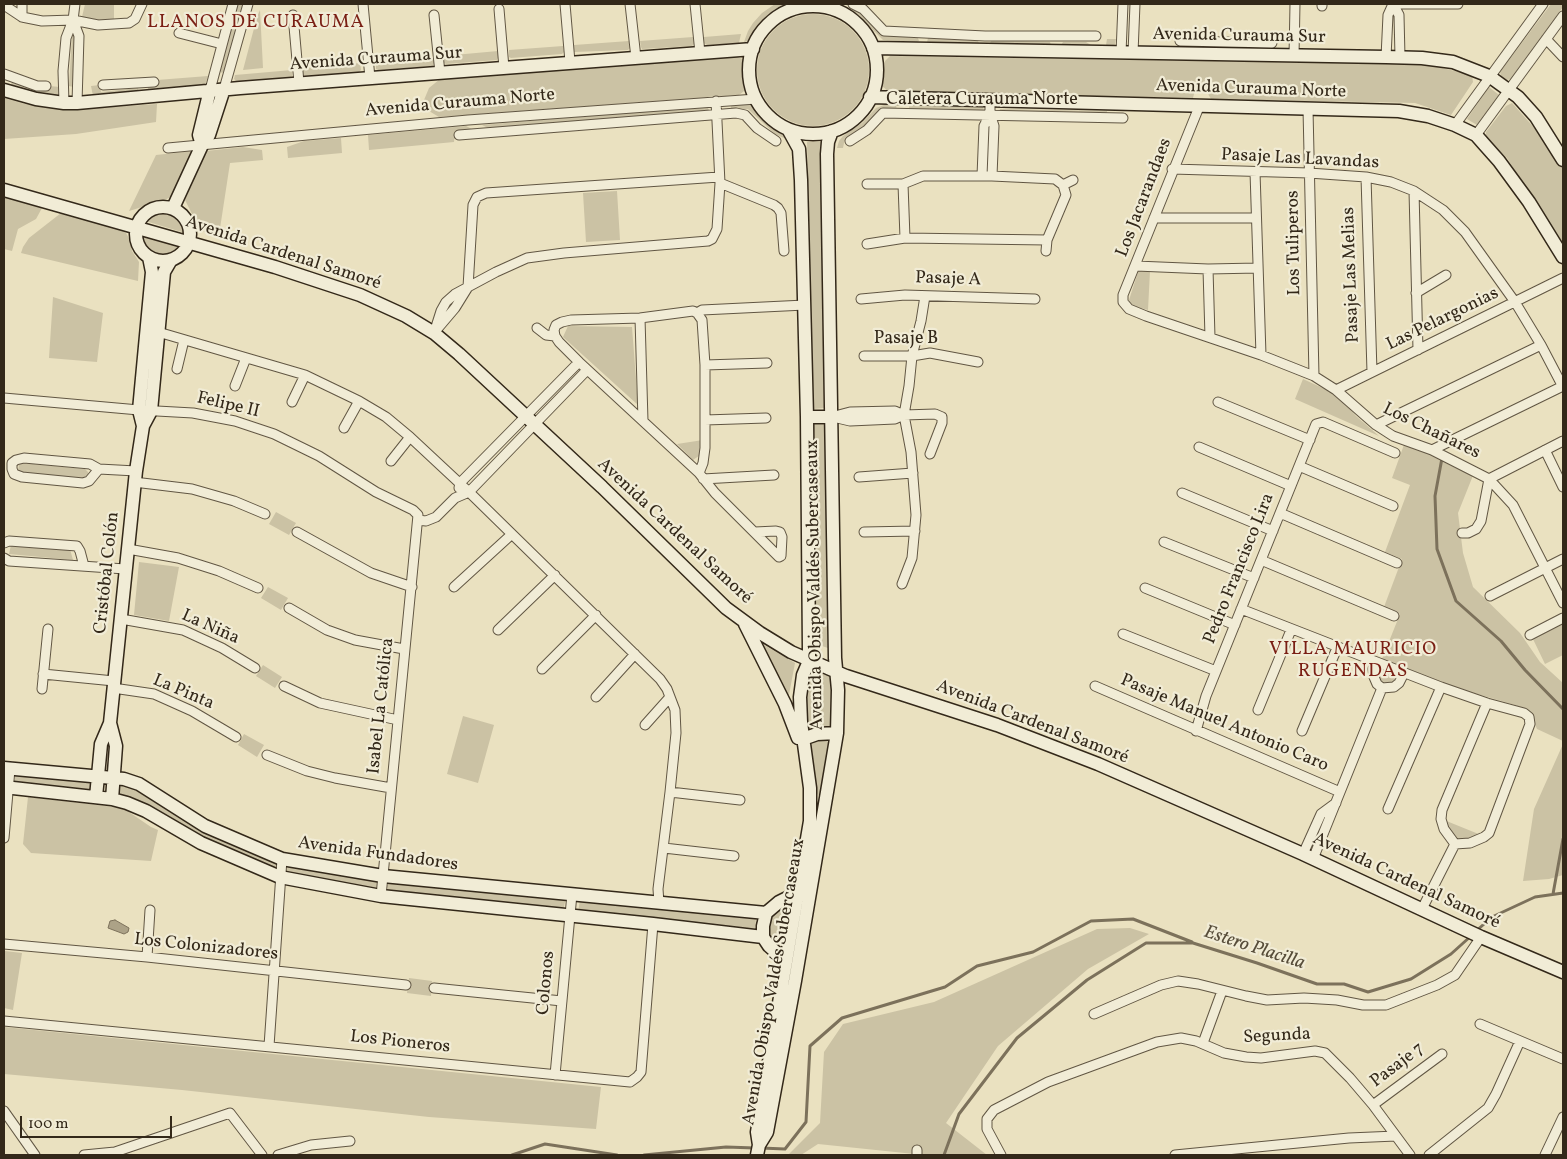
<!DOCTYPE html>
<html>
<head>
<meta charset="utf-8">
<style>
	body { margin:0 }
	#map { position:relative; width:1567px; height:1159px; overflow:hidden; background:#eae1c0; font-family:Vollkorn,serif }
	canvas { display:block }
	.frame { position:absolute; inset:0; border:5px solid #332819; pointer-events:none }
	.scale { position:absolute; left:20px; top:1116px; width:152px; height:22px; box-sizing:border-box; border:2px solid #332819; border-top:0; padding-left:6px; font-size:15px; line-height:18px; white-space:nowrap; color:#332819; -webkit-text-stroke:4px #f1ecd6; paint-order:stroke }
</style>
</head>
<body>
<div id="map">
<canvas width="1567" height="1159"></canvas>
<div class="frame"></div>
<div class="scale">100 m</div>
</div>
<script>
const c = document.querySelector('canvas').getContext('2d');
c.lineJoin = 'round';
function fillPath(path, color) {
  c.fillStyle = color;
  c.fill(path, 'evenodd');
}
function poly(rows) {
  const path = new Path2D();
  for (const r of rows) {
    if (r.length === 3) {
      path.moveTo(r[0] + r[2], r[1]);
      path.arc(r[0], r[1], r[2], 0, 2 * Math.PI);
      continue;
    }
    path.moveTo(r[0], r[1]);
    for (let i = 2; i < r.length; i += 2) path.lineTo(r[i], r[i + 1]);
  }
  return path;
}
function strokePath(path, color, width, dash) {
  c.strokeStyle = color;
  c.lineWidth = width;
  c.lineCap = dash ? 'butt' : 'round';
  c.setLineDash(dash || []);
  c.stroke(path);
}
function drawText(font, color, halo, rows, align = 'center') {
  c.font = font + ' Vollkorn,serif';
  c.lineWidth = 4.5;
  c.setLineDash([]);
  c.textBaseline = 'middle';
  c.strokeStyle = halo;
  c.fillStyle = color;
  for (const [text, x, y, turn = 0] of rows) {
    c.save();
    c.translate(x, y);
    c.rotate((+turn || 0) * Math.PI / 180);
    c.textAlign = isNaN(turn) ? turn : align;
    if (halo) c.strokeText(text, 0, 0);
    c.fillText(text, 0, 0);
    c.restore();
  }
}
fillPath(poly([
	[85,4,114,4,114,19,100,20,82,17],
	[237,4,243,4,225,70,222,73,219,70],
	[775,4,791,4,763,26,753,40,744,42,748,31,753,23,762,13],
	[833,4,843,4,843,5,851,9,856,8,885,35,918,38,919,41,917,42,883,40,857,14],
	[1551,4,1563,4,1563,7,1511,79,1507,80,1501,76,1500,72],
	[260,10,263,68,243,70,257,17],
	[813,70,56],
	[741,34,739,43,707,45,704,43,704,37],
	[72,35,76,35,73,87,69,86],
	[693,37,694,44,692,46,642,49,641,47,640,41],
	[928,38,978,41,979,43,978,45,928,43,927,42],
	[1107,39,1116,39,1115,44,1114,46,1061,45,1063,42,1086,42,1091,45,1106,45],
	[992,40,1050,42,1051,45,1050,46,991,44,990,43],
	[629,41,630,48,628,50,574,52,574,45],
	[563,46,564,52,562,54,511,58,509,57,509,50],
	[498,51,498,58,497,60,446,64,444,63,443,56],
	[734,56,743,59,744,91,739,95,439,117,429,111,424,100,429,88,440,79],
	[890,56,1332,63,1417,62,1472,75,1473,82,1451,115,1415,103,1211,99,1205,89,1195,90,1193,98,889,92,882,86,885,61],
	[434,57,434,63,433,66,378,70,376,69,376,61],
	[360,63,361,70,358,73,307,77,303,75,303,68],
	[292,70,292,76,290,78,237,82,234,79,235,75],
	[208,76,205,85,148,91,148,87,156,87,157,80],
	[12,81,35,89,45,91,48,86,61,87,60,96,58,97,46,96,11,86],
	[100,85,101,92,138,88,139,92,93,96,91,86],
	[1489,87,1499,95,1477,125,1467,119],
	[4,98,25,104,69,110,157,104,156,122,76,134,4,139],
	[1512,103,1538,132,1563,170,1563,247,1507,158,1486,138,1486,132,1506,106],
	[750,104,755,107,774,127,788,136,786,139,775,134,748,109,732,110,731,109,731,105],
	[884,105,896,105,897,110,857,135,855,132,845,138,843,148,837,148,839,141,843,136,862,123,876,108],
	[707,106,709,110,707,111,490,129,482,125],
	[909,106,983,107,984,110,909,111],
	[1000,109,1107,111,1107,113,999,112],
	[466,126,476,131,455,133,454,142,369,150,368,135],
	[341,138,342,153,288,158,287,147,304,141],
	[822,141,824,408,813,409,807,142],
	[243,147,262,150,263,160,230,163,219,235,204,232,196,222,185,200,206,151],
	[193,151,172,196,165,200,129,211,156,155],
	[617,191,620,240,586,242,583,193],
	[4,197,42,208,36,219,18,229,12,251,4,249],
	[164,211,173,213,181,220,185,229,185,233,142,220,154,212],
	[61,213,123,231,126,233,131,242,132,251,139,262,138,281,21,253,23,247,29,238],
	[141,236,181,245,174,255,164,258,158,257,147,250],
	[1139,269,1150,271,1148,310,1133,306,1130,304,1129,300],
	[53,297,103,313,97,362,49,358],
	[568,326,632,327,638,405,563,337],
	[1303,379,1338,395,1356,416,1379,436,1295,399],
	[812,424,825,425,828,648,816,644],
	[703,440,703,453,693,460,677,444],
	[1405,442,1474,473,1458,513,1463,553,1473,587,1520,633,1540,662,1563,683,1563,741,1537,729,1531,716,1525,709,1515,705,1443,684,1382,659,1400,614,1384,607,1402,559,1385,552,1410,485,1392,478],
	[22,463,85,469,88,472,88,476,85,479,20,472,18,470,19,465],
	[276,512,296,523,289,535,269,524],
	[11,545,70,549,73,560,9,554],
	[139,562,179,567,169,621,134,615],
	[268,587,288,598,281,610,261,598],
	[1563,621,1563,655,1545,664,1532,637],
	[754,639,795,663,788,700],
	[1375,662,1404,673,1394,687,1377,684],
	[263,665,282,677,275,688,256,676],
	[812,672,828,675,832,681,832,729,808,732,805,698,806,681],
	[463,716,494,725,478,783,447,774],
	[244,734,264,745,257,757,238,745],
	[818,741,827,741,831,745,821,795,819,796,816,792,810,745],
	[1563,744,1563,875,1549,879,1523,881,1534,809],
	[15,774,94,782,92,793,15,785],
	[120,783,138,788,277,861,277,867,273,870,198,839,118,794,118,786],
	[28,797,123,808,151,827,158,830,151,861,31,853,23,844],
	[1444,820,1481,835,1465,842,1454,839],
	[290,864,376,879,378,886,376,890,288,874,286,870],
	[390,879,566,898,563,911,388,892,387,886],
	[580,900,756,918,755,931,578,912],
	[791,906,784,949,775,944,770,937,768,926,774,913,782,908],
	[1130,928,1149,934,1088,969,998,1046,946,1123,987,1155,924,1155,818,1144,801,1155,788,1155,820,1123,824,1052,843,1024,934,1002,1097,929],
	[5,951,22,953,13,1010,4,1008],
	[409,978,432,981,431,996,407,993],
	[4,1027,601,1087,596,1129,429,1117,182,1090,4,1074]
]), '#cbc2a4');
const water = poly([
	[115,920,129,928,128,932,124,934,108,928,110,921,115,920]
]);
fillPath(water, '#aca287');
strokePath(water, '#7c715b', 1);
strokePath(poly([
	[1442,458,1435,496,1437,549,1456,601,1501,641,1525,670,1563,709],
	[1553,894,1563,839],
	[1475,932,1492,917,1535,897,1563,893],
	[761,1148,785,1149,806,1122,810,1046,842,1018,945,987,977,966,1033,952,1091,921,1133,919,1192,942],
	[512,1155,545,1144,617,1155],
	[644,1155,726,1147,755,1148],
	[944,1155,959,1114,1017,1038,1087,980,1146,943,1193,943,1257,963,1317,984,1344,984,1368,992,1411,979,1451,954,1471,936]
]), '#7c715b', 3);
const street = poly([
	[22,4,22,17],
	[363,4,370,78],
	[565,4,570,62],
	[630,4,636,58],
	[695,4,700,53],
	[798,4,798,8],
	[820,4,820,7],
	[853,4,863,9,884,31,985,36,1096,36],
	[1393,4,1458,4],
	[1393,4,1399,15,1400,57],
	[4,5,22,17,42,21,73,20,98,25,129,23,135,19,142,4],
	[1322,6,1322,4],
	[499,9,504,68],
	[293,15,299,83],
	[434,15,440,73],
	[73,20,79,36,77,103],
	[179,33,222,44],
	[1546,39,1563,57],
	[1180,41,1272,43],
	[1121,53,1123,4],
	[1133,53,1135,4],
	[1294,56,1295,4],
	[1386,57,1388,15,1393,4],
	[4,74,37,86,46,86],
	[103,85,154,82],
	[224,89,248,4],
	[210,90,233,4],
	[990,101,990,114,994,126,992,176],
	[64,103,63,71,66,38,73,20,75,4],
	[1199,107,1123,295,1123,302,1129,309,1146,316,1261,355,1314,376,1336,390,1376,425,1393,436,1432,450,1489,479,1513,505,1563,603],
	[1308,109,1314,376],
	[1455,125,1543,4],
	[459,135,736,113,745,115,757,128,776,141],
	[1476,135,1563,16],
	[850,141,867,130,883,113,1123,118],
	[168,148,468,120,756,99],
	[1172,169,1309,173,1366,177,1391,182,1414,191,1443,210,1465,232,1515,302,1541,345,1563,387],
	[1255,172,1261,355],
	[982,176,984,126,990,114],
	[1366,177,1372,372],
	[720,183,774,205,778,208,781,213,784,251],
	[867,184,903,184,923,176,992,176,1055,179,1063,185,1073,180],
	[903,184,905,238],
	[1414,191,1418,350],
	[1154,218,1256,218],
	[1047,240,1066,195,1063,185],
	[867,244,905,238,1047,240,1046,251],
	[1136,266,1208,269,1258,268],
	[1208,269,1210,337],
	[1416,293,1446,275],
	[861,299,905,295,1035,299],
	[697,313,702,320,705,365,705,448,703,463,699,473],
	[640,318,643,421],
	[438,328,455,308,468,287,473,205,477,197,486,193,719,177],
	[537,328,546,335,555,336],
	[158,332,305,375,359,401,386,417,410,437,469,492,660,679,667,689,675,710,676,733,670,792,658,889,659,903],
	[434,333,441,311,446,302,455,294,496,272,527,258,564,253,708,241,712,239,717,229,720,183,716,101],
	[864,356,912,356,930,353,978,362],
	[705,365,767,363],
	[177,369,184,340],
	[235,386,246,358],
	[1336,390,1563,278],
	[4,398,139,410,193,413,235,421,274,434,319,456,376,492,413,510,418,515,381,896],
	[292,402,305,375],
	[1218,402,1310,440],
	[831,417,850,412,895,411,904,415,935,414,942,417,942,423,930,454],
	[833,417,850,421,895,419,904,415],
	[705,420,766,418],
	[1376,425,1541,345],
	[344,428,359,401],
	[1199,447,1291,486],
	[1432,450,1563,386],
	[1545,450,1563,487],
	[391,461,410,437],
	[1299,466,1393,506],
	[99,469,89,481,83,483,22,477,14,474,12,469,12,463,16,460,24,458,90,464,99,469,136,471],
	[859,477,913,473],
	[703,479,774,475],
	[134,482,192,489,234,501,265,514],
	[459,488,460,483,579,362],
	[1182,493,1273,531],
	[1280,513,1397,563],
	[418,520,426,521,436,517,455,498,469,492,587,370],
	[297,532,371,573,412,587],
	[755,532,776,531,780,532,782,537,781,556,779,557,715,493,699,473,579,362,559,342,555,336,554,330,556,325,562,322,571,320,640,318,693,311,697,313,702,310,805,305],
	[864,532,915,531],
	[1462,533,1468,533,1476,529,1481,521,1489,479,1563,441],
	[1164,542,1254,578],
	[4,543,9,541,77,546,80,551,84,566],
	[128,549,178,558,219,571,258,588],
	[4,558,9,561,125,569],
	[1261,560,1394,616],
	[902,584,912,558,916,515,911,452,904,415,909,386,912,356,921,321,925,296],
	[454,587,512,534],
	[1145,588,1235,625],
	[1490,596,1563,559],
	[289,608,327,630,355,640,404,649],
	[1241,609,1441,687,1487,703,1524,713,1529,717,1530,724,1489,833,1484,837,1470,843,1455,844],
	[121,619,183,630,222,648,255,668],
	[498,630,555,575],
	[1123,634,1216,671],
	[1530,635,1563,618],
	[1375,662,1373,669,1374,677,1377,684,1382,688,1394,687,1399,683,1404,673],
	[542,669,596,615],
	[43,674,114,681],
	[284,686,320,703,398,720],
	[1095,686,1340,792],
	[113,688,154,694,192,711,236,737],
	[42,689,48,629],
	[596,697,635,654],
	[1258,710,1291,630],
	[645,725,670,697],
	[1196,731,1206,696,1316,424,1323,422,1395,453],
	[1302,731,1337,648],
	[267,755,307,771,335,778,391,788],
	[670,792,740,800],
	[1388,809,1441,687],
	[4,838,10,769],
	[1455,844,1444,829,1441,819,1442,810,1487,703],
	[664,848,734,856],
	[1303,854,1321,814,1336,803],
	[1313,859,1382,688],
	[1422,909,1455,844],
	[4,944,147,957,406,985],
	[147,957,150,910],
	[434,988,562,1001],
	[1094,1014,1161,985,1178,981,1198,984,1246,996,1267,1000,1304,998,1337,1000,1363,1005,1386,1005,1437,985,1455,975,1481,937],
	[4,1021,630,1082,637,1077,641,1072,653,924],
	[1480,1024,1563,1059],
	[1203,1043,1222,991],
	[269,1046,282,859],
	[555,1075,572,894],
	[1373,1105,1442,1054],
	[4,1111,35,1155],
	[84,1155,115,1152,230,1113,262,1155],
	[278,1155,311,1145,350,1141],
	[917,1155,917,1150],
	[1001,1155,987,1129,987,1119,994,1110,1048,1082,1157,1042,1181,1038,1196,1041,1224,1053,1246,1057,1261,1058,1315,1051,1325,1053,1350,1078,1373,1105,1410,1155],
	[1175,1155,1349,1138,1396,1136],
	[1429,1155,1488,1108,1496,1094,1520,1041],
	[1545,1155,1563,1117]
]);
const secondary = poly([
	[813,70,64],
	[873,48,1386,57,1422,58,1453,62,1489,76,1518,97,1536,117,1563,160],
	[4,90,36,99,64,103,77,103,240,88,753,49],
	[870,97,1399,111,1428,116,1455,125,1476,135,1483,143,1499,161,1529,202,1563,257],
	[202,145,199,135,210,90],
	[4,190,275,267,360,295,406,316,434,333,459,354,602,487,726,608,760,633,791,652,846,676,997,725,1098,764,1303,854,1481,937,1563,972],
	[163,234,27],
	[173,208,202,145,209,135,224,89],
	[807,417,831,417],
	[143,426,139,410,152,272,149,257],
	[745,624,785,704,798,738],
	[110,723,116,746,112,799],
	[803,739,817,734,837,733],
	[4,768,124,779,139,784,205,826,282,859,383,876,766,913],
	[4,787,112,799,127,803,146,811,201,843,280,877,381,896,653,924,763,937],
	[96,797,101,744,110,723,136,471,143,426,151,411,164,272,171,260],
	[786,961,769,946,763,937,763,926,766,913,779,902,797,893],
	[759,1145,767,1132,795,981,837,733,838,690,835,658,827,154,828,142,832,131],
	[757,1155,759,1145,757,1132,810,821,810,788,801,722,800,697,803,675,809,661,809,651,807,417,801,180,799,149,788,129]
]);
strokePath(street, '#615643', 11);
strokePath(secondary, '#332819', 15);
strokePath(street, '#f1ecd6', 9);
strokePath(secondary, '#f1ecd6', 12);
drawText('18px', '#332819', '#f1ecd6', [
	["Avenida Curauma Sur",1239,37,1],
	["Avenida Curauma Sur",376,60,-4],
	["Avenida Curauma Norte",1251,90,2],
	["Caletera Curauma Norte",982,101],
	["Avenida Curauma Norte",460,104,-5],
	["Pasaje Las Lavandas",1300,160,3],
	["Los Jacarandaes",1145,198,-69],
	["Los Tuliperos",1295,243,-91],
	["Avenida Cardenal Samoré",283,254,18],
	["Pasaje Las Melias",1352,275,-92],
	["Pasaje A",948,280,2],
	["Las Pelargonias",1443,320,-26],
	["Pasaje B",906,340],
	["Felipe II",228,406,13],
	["Los Chañares",1431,432,26],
	["Avenida Cardenal Samoré",674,532,43],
	["Pedro Francisco Lira",1240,569,-68],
	["Cristóbal Colón",108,573,-84],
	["Avenida Obispo Valdés Subercaseaux",816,585,-91],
	["La Niña",210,628,24],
	["La Pinta",183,693,23],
	["Isabel La Católica",382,706,-84],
	["Avenida Cardenal Samoré",1032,723,21],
	["Pasaje Manuel Antonio Caro",1224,724,23],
	["Avenida Fundadores",378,855,8],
	["Avenida Cardenal Samoré",1406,882,25],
	["Los Colonizadores",206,948,6],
	["Avenida Obispo Valdés Subercaseaux",775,982,-80],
	["Colonos",547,983,-85],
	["Segunda",1277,1037,-3],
	["Los Pioneros",400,1043,6],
	["Pasaje 7",1398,1066,-37]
]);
c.letterSpacing = '1px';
drawText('19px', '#7a1f14', '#f1ecd6', [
	["LLANOS DE CURAUMA",256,24],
	["VILLA MAURICIO",1353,651],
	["RUGENDAS",1353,673]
]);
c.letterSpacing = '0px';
drawText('italic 19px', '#574d3a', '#f1ecd6', [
	["Estero Placilla",1254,949,18]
]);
</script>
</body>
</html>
